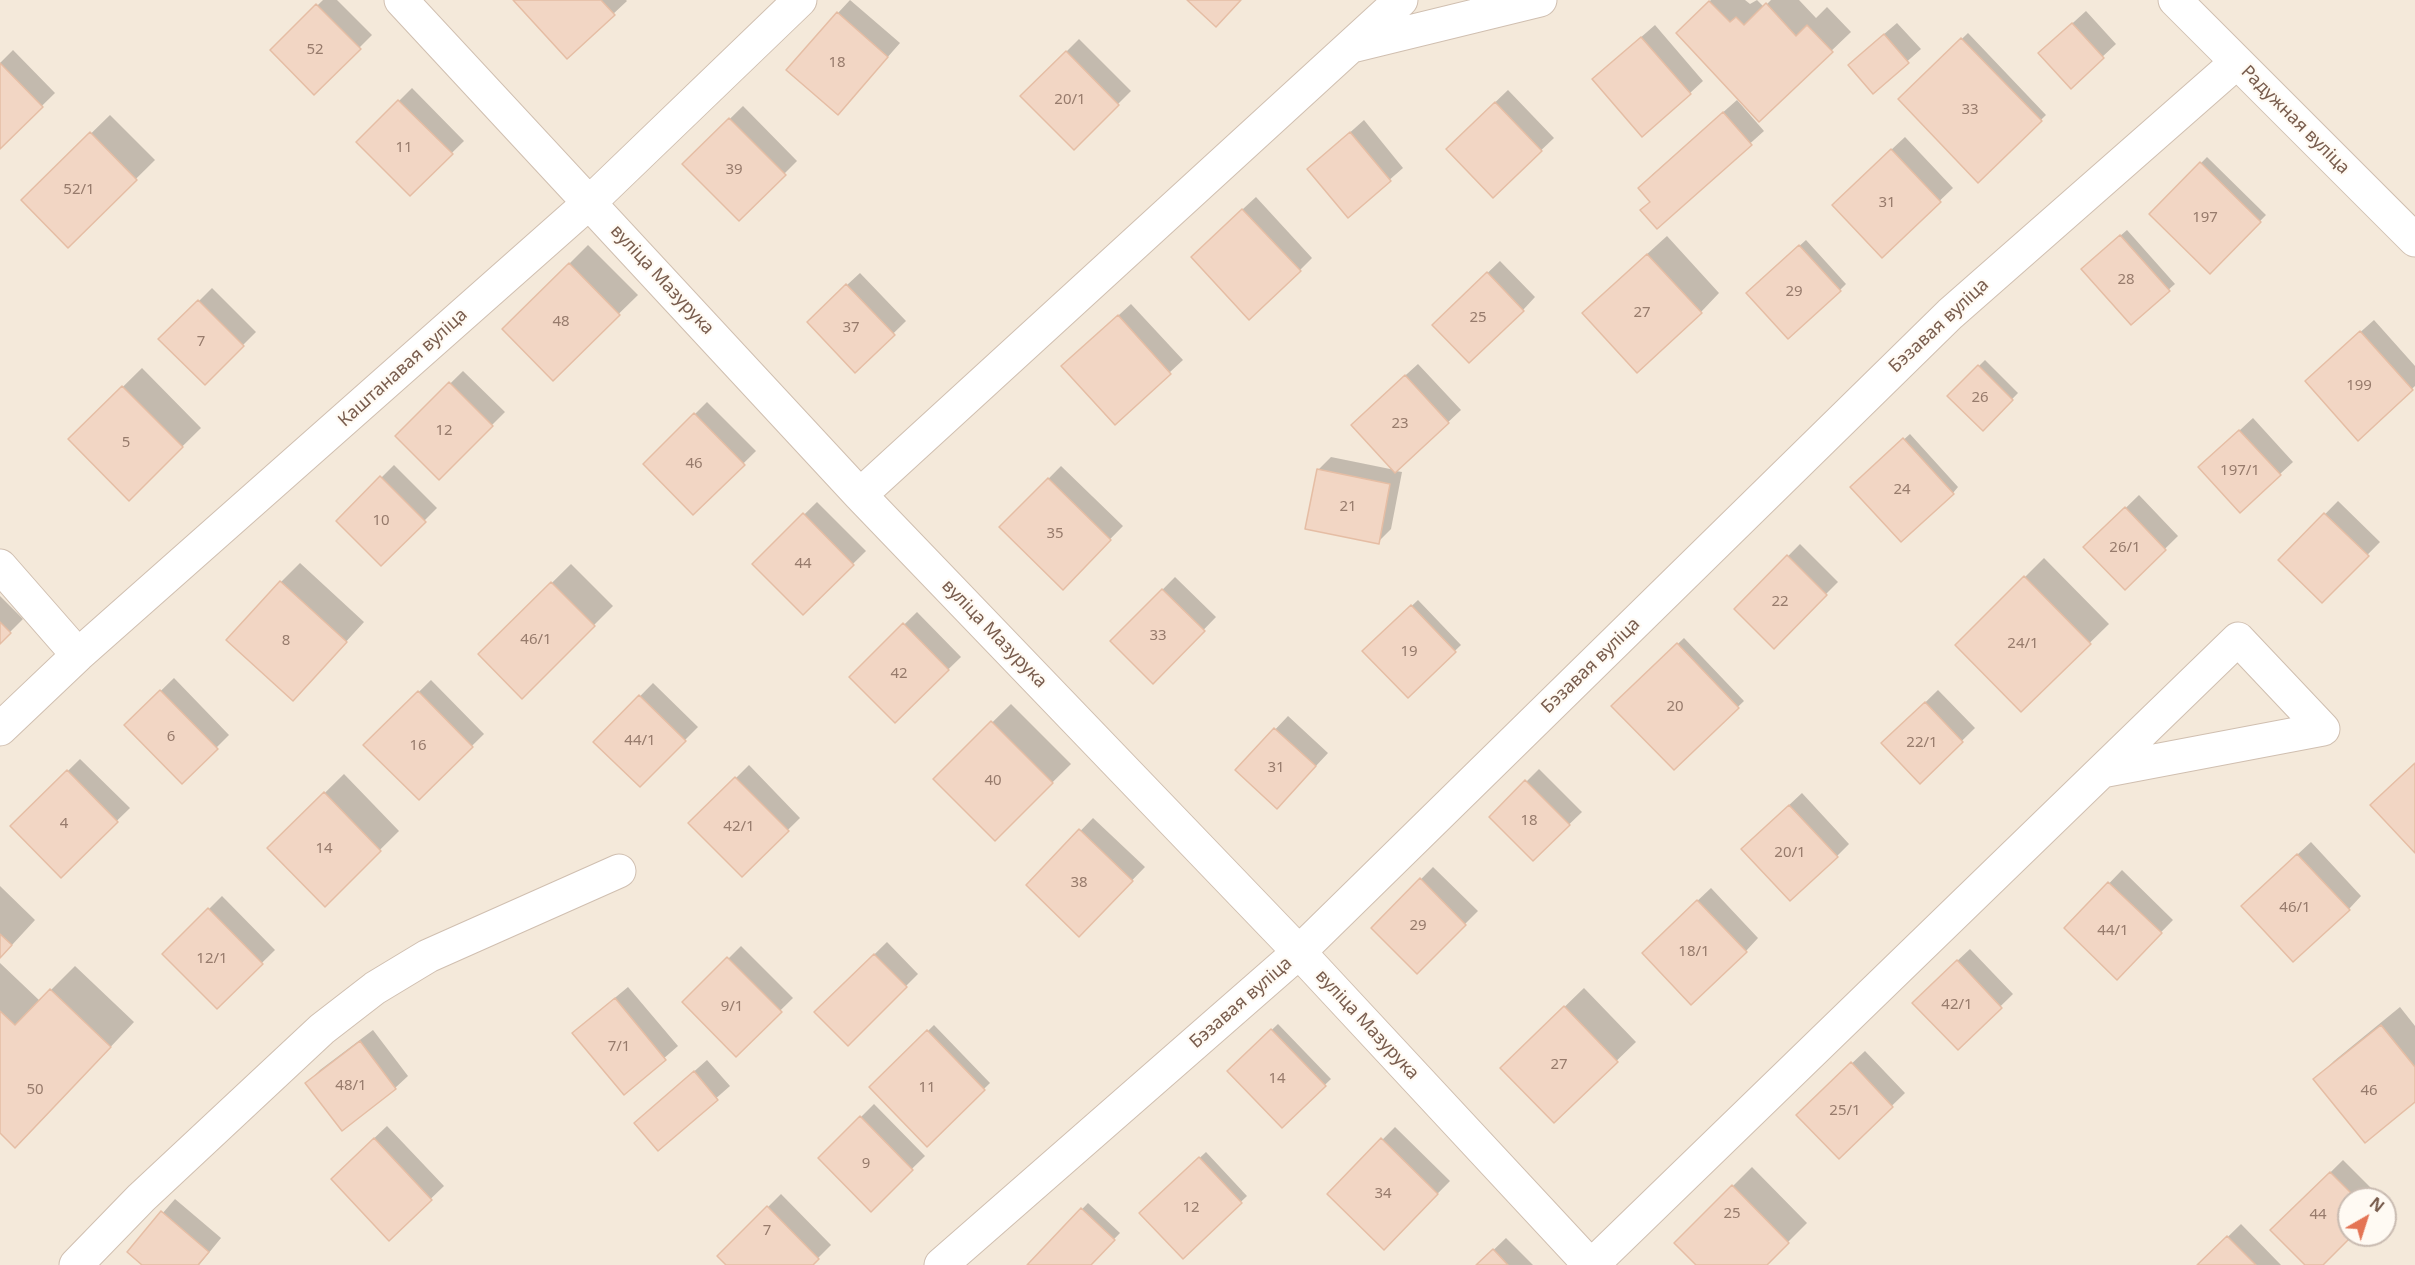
<!DOCTYPE html>
<html>
<head>
<meta charset="utf-8">
<style>
	body { margin:0 }
	#map { position:relative; width:2415px; height:1265px; overflow:hidden; background:#fdf6ec; font-family:"Noto Sans",sans-serif }
	canvas { display:block }
	.north { position:absolute; left:2337px; top:1187px; width:60px; height:60px; box-sizing:border-box; background:#fffaf3; border:2px solid #c9bbb1; border-radius:50%; rotate:39deg; font-size:16px; font-weight:700; line-height:24px; text-align:center; color:#795d4e }
	.north::after { content:''; display:block; margin:auto; width:21px; height:27px; background:#e47454; clip-path:polygon(50% 0,100% 100%,50% 72%,0 100%) }
</style>
</head>
<body>
<div id="map">
<canvas width="2415" height="1265"></canvas>
<div class="north">N</div>
</div>
<script>
const c = document.querySelector('canvas').getContext('2d');
c.lineJoin = 'round';
function fillPath(path, color) {
  c.fillStyle = color;
  c.fill(path, 'evenodd');
}
function poly(rows) {
  const path = new Path2D();
  for (const r of rows) {
    path.moveTo(r[0], r[1]);
    for (let i = 2; i < r.length; i += 2) path.lineTo(r[i], r[i + 1]);
  }
  return path;
}
function strokePath(path, color, width, dash) {
  c.strokeStyle = color;
  c.lineWidth = width;
  c.lineCap = dash ? 'butt' : 'round';
  c.setLineDash(dash || []);
  c.stroke(path);
}
function drawText(font, color, halo, rows, align = 'center') {
  c.font = font + ' "Noto Sans",sans-serif';
  c.lineWidth = 4.5;
  c.setLineDash([]);
  c.textBaseline = 'middle';
  c.strokeStyle = halo;
  c.fillStyle = color;
  for (const [text, x, y, turn = 0] of rows) {
    c.save();
    c.translate(x, y);
    c.rotate((+turn || 0) * Math.PI / 180);
    c.textAlign = isNaN(turn) ? turn : align;
    if (halo) c.strokeText(text, 0, 0);
    c.fillText(text, 0, 0);
    c.restore();
  }
}
fillPath(poly([
	[0,0,2415,0,2415,1265,0,1265],
	[2349,1199,2385,1199,2385,1235,2349,1235]
]), '#f4e9da');
fillPath(poly([
	[323,0,337,0,372,35,314,93,272,50],
	[515,0,626,0,627,1,567,57],
	[850,0,900,43,850,100,838,13],
	[1711,0,1745,0,1750,4,1757,0,1764,7,1771,0,1799,0,1816,18,1827,7,1851,32,1759,120,1697,14],
	[2086,11,2116,44,2071,86,2053,41],
	[1897,23,1921,49,1873,92,1862,53],
	[1655,25,1703,81,1690,93,1607,67],
	[1968,33,2046,115,1978,181,1900,99],
	[1079,39,1131,91,1074,148,1022,96],
	[13,50,55,93,0,147,0,63],
	[412,88,464,141,410,194,358,142],
	[1508,90,1554,138,1493,196,1460,136],
	[1737,100,1764,131,1657,227,1651,201,1652,175],
	[743,106,797,161,739,219,684,164],
	[110,115,155,160,68,246,23,200],
	[1364,120,1403,168,1348,216,1309,169],
	[1905,137,1953,188,1882,256,1846,192],
	[2207,157,2266,215,2210,272,2151,214],
	[1256,197,1312,258,1300,270,1205,244],
	[2127,230,2175,284,2131,323,2089,263],
	[1667,236,1719,293,1701,312,1603,294],
	[1806,240,1846,284,1840,290,1754,287],
	[588,245,638,295,553,378,504,329],
	[1500,261,1535,297,1523,310,1447,312],
	[860,273,906,321,855,371,821,309],
	[212,288,256,332,205,383,161,339],
	[1131,304,1183,360,1115,423,1076,354],
	[2374,320,2415,366,2415,386,2358,438,2319,369],
	[1985,360,2018,393,1983,429,1949,396],
	[1418,364,1461,410,1396,471,1402,472,1391,529,1378,542,1318,470,1331,457,1395,470,1365,412],
	[142,368,201,428,129,499,70,439],
	[463,371,505,412,439,478,397,436],
	[707,402,756,451,693,513,645,464],
	[2253,418,2293,462,2280,474,2213,455],
	[1910,434,1958,487,1953,493,1858,481],
	[394,465,437,508,381,564,338,521],
	[1061,466,1123,526,1063,587,1001,527],
	[2139,495,2178,536,2125,588,2098,535],
	[2338,501,2380,542,2322,601,2280,560],
	[817,502,866,551,803,613,754,564],
	[1800,544,1838,582,1774,646,1736,609],
	[2044,558,2109,624,2021,710,1957,645],
	[300,563,364,622,311,680,281,582],
	[571,564,613,606,522,697,480,654],
	[1175,577,1216,617,1153,682,1112,641],
	[0,596,23,619,0,642],
	[1418,600,1461,645,1408,696,1364,651],
	[917,612,961,657,895,721,851,677],
	[1684,638,1744,701,1674,768,1613,706],
	[174,678,229,735,182,782,126,725],
	[431,680,484,734,419,798,365,745],
	[653,683,698,727,640,785,595,742],
	[1938,690,1975,728,1920,782,1896,731],
	[1011,704,1071,764,995,839,935,779],
	[1288,716,1328,753,1290,794,1237,770],
	[80,759,130,808,61,875,12,826],
	[749,765,800,818,742,875,691,823],
	[1539,769,1582,812,1533,859,1491,817],
	[344,774,399,831,325,904,269,848],
	[1802,793,1849,844,1837,856,1756,836],
	[1093,818,1145,867,1079,935,1028,885],
	[2311,842,2361,896,2349,909,2256,893],
	[1433,867,1478,911,1417,972,1373,928],
	[2122,870,2173,920,2117,977,2066,928],
	[0,886,35,920,0,958],
	[1711,888,1758,938,1746,951,1656,940],
	[222,896,275,950,217,1007,164,954],
	[887,942,918,974,848,1044,816,1012],
	[741,946,793,998,736,1054,685,1002],
	[1970,949,2013,994,1958,1048,1926,990],
	[0,963,40,1001,75,966,134,1022,40,1122,0,1131],
	[628,987,678,1046,624,1093,587,1021],
	[1584,988,1636,1042,1554,1121,1521,1049],
	[2400,1007,2415,1026,2415,1100,2315,1080,2334,1061],
	[1278,1024,1331,1079,1282,1126,1229,1071],
	[934,1025,990,1083,927,1145,871,1087],
	[373,1030,408,1076,395,1088,307,1083,320,1070],
	[1865,1051,1905,1093,1839,1157,1811,1102],
	[707,1060,730,1086,658,1149,636,1123],
	[874,1104,925,1156,871,1209,820,1158],
	[387,1126,444,1186,389,1239,345,1166],
	[1395,1127,1450,1181,1384,1248,1329,1194],
	[1206,1152,1247,1196,1183,1257,1141,1213],
	[2343,1160,2382,1199,2349,1199,2349,1235,2351,1235,2321,1265,2307,1265,2272,1230],
	[1752,1167,1807,1223,1765,1265,1698,1265,1676,1243],
	[781,1194,831,1245,811,1265,729,1265,719,1256],
	[175,1199,221,1238,199,1265,144,1265,129,1252],
	[1088,1203,1120,1233,1089,1265,1029,1265],
	[2241,1224,2281,1265,2199,1265],
	[1506,1238,1533,1265,1478,1265]
]), '#0003');
const building = poly([
	[513,0,601,0,615,15,567,59,513,0],
	[1187,0,1241,0,1216,27,1187,0],
	[1709,1,1730,22,1736,17,1744,25,1766,3,1796,36,1807,25,1833,52,1759,122,1676,33,1709,1],
	[316,4,361,49,314,95,270,50,316,4],
	[837,12,888,57,838,115,786,70,837,12],
	[2072,23,2104,58,2071,89,2038,53,2072,23],
	[1884,34,1909,63,1873,94,1848,65,1884,34],
	[1641,37,1691,94,1642,137,1592,79,1641,37],
	[1961,38,2042,121,1978,183,1898,99,1961,38],
	[1066,51,1119,105,1074,150,1020,96,1066,51],
	[0,63,43,107,0,149,0,63],
	[398,100,453,154,410,196,356,142,398,100],
	[1495,102,1542,151,1493,198,1446,149,1495,102],
	[1723,112,1752,145,1657,229,1640,210,1650,202,1638,188,1723,112],
	[729,118,786,175,739,221,682,164,729,118],
	[90,132,137,180,68,248,21,200,90,132],
	[1350,132,1391,181,1348,218,1307,169,1350,132],
	[1891,149,1941,202,1882,258,1832,205,1891,149],
	[2200,162,2261,222,2210,274,2149,214,2200,162],
	[1242,209,1301,271,1249,320,1191,257,1242,209],
	[2120,235,2170,291,2131,325,2081,269,2120,235],
	[1799,245,1841,291,1788,339,1746,293,1799,245],
	[1647,254,1702,313,1637,373,1582,313,1647,254],
	[569,263,620,315,553,381,502,329,569,263],
	[1487,272,1524,311,1469,363,1432,325,1487,272],
	[846,284,895,335,855,373,807,322,846,284],
	[198,300,244,346,205,385,158,339,198,300],
	[1118,315,1171,374,1115,425,1061,366,1118,315],
	[2360,331,2413,390,2358,441,2305,381,2360,331],
	[1978,365,2013,400,1983,431,1947,396,1978,365],
	[1405,375,1449,423,1395,473,1351,425,1405,375],
	[449,382,493,426,439,480,395,436,449,382],
	[122,386,183,447,129,501,68,439,122,386],
	[694,413,745,465,693,515,643,464,694,413],
	[2239,430,2281,475,2240,513,2198,467,2239,430],
	[1903,438,1954,494,1901,542,1850,487,1903,438],
	[1317,469,1390,484,1379,544,1305,529,1317,469],
	[380,476,426,522,381,566,336,521,380,476],
	[1048,478,1111,540,1063,590,999,527,1048,478],
	[2125,507,2166,550,2125,590,2083,547,2125,507],
	[803,513,854,565,803,615,752,564,803,513],
	[2324,513,2369,556,2322,603,2278,560,2324,513],
	[1787,555,1827,595,1774,649,1734,609,1787,555],
	[2024,576,2091,644,2021,712,1955,645,2024,576],
	[280,581,347,642,293,701,226,640,280,581],
	[551,582,595,626,522,699,478,654,551,582],
	[1162,589,1205,631,1153,684,1110,641,1162,589],
	[1411,605,1456,652,1408,698,1362,651,1411,605],
	[0,622,11,633,0,644,0,622],
	[903,623,949,670,895,723,849,677,903,623],
	[1677,643,1739,708,1674,770,1611,706,1677,643],
	[160,690,218,749,182,784,124,725,160,690],
	[418,691,473,747,419,800,363,745,418,691],
	[639,695,686,741,640,787,593,742,639,695],
	[1925,702,1963,742,1920,784,1881,743,1925,702],
	[991,721,1053,783,995,841,933,779,991,721],
	[1274,728,1316,766,1277,809,1235,770,1274,728],
	[2415,763,2415,853,2370,805,2415,763],
	[67,770,118,822,61,878,10,826,67,770],
	[735,777,789,831,742,877,688,823,735,777],
	[1525,780,1570,825,1533,861,1489,817,1525,780],
	[324,792,381,851,325,907,267,848,324,792],
	[1789,805,1838,857,1790,901,1741,849,1789,805],
	[1079,829,1133,881,1079,937,1026,885,1079,829],
	[2297,854,2350,910,2293,962,2241,906,2297,854],
	[1420,878,1466,925,1417,974,1371,928,1420,878],
	[2108,882,2162,933,2117,980,2064,928,2108,882],
	[1697,900,1747,952,1691,1005,1642,953,1697,900],
	[208,908,263,964,217,1009,162,954,208,908],
	[0,934,12,945,0,958,0,934],
	[874,954,907,987,848,1046,814,1012,874,954],
	[727,957,782,1012,736,1057,682,1002,727,957],
	[1957,960,2002,1008,1958,1050,1912,1003,1957,960],
	[50,989,111,1047,15,1148,0,1133,0,1011,15,1025,50,989],
	[615,998,666,1060,624,1095,572,1033,615,998],
	[1564,1006,1618,1062,1554,1123,1500,1068,1564,1006],
	[2381,1025,2415,1067,2415,1102,2365,1143,2313,1079,2381,1025],
	[1271,1029,1326,1086,1282,1128,1227,1071,1271,1029],
	[927,1030,985,1090,927,1147,869,1087,927,1030],
	[360,1041,396,1089,342,1131,305,1083,360,1041],
	[1851,1062,1893,1107,1839,1159,1796,1115,1851,1062],
	[694,1071,718,1100,658,1151,634,1123,694,1071],
	[860,1116,913,1170,871,1212,818,1158,860,1116],
	[374,1138,432,1200,389,1241,331,1179,374,1138],
	[1381,1138,1438,1194,1384,1250,1327,1194,1381,1138],
	[1199,1157,1242,1203,1183,1259,1139,1213,1199,1157],
	[2330,1172,2357,1199,2349,1199,2349,1235,2353,1235,2323,1265,2305,1265,2270,1230,2330,1172],
	[1732,1185,1789,1243,1767,1265,1696,1265,1674,1243,1732,1185],
	[767,1206,819,1259,813,1265,726,1265,717,1256,767,1206],
	[1081,1208,1115,1240,1091,1265,1027,1265,1081,1208],
	[161,1211,209,1252,198,1265,142,1265,127,1252,161,1211],
	[2227,1236,2256,1265,2197,1265,2227,1236],
	[1493,1249,1508,1265,1476,1265,1493,1249]
]);
fillPath(building, '#f2d6c4');
strokePath(building, '#e5bda4', 1.5);
const minor = poly([
	[401,0,860,495,1299,952,1590,1265],
	[2175,0,2415,240],
	[1352,46,1540,0],
	[860,495,1401,0],
	[0,566,78,655],
	[0,729,78,655,590,202,800,0],
	[76,1265,141,1198,322,1029,375,988,428,956,619,871],
	[941,1265,1299,952,1950,314,2237,62],
	[1592,1265,2238,639,2323,729,2102,771]
]);
strokePath(minor, '#d0bfb0', 35);
strokePath(minor, '#fff', 33);
drawText('15px', '#977b6c', null, [
	["52",315,50],
	["18",837,63],
	["20/1",1070,100],
	["33",1970,110],
	["11",404,148],
	["39",734,170],
	["52/1",79,190],
	["31",1887,203],
	["197",2205,218],
	["28",2126,280],
	["29",1794,292],
	["27",1642,313],
	["25",1478,318],
	["48",561,322],
	["37",851,328],
	["7",201,342],
	["199",2359,386],
	["26",1980,398],
	["23",1400,424],
	["12",444,431],
	["5",126,443],
	["46",694,464],
	["197/1",2240,471],
	["24",1902,490],
	["21",1348,507],
	["10",381,521],
	["35",1055,534],
	["26/1",2125,548],
	["44",803,564],
	["22",1780,602],
	["33",1158,636],
	["46/1",536,640],
	["8",286,641],
	["24/1",2023,644],
	["19",1409,652],
	["42",899,674],
	["20",1675,707],
	["6",171,737],
	["44/1",640,741],
	["22/1",1922,743],
	["16",418,746],
	["31",1276,768],
	["40",993,781],
	["18",1529,821],
	["4",64,824],
	["42/1",739,827],
	["14",324,849],
	["20/1",1790,853],
	["38",1079,883],
	["46/1",2295,908],
	["29",1418,926],
	["44/1",2113,931],
	["18/1",1694,952],
	["12/1",212,959],
	["42/1",1957,1005],
	["9/1",732,1007],
	["7/1",619,1047],
	["27",1559,1065],
	["14",1277,1079],
	["48/1",351,1086],
	["11",927,1088],
	["50",35,1090],
	["46",2369,1091],
	["25/1",1845,1111],
	["9",866,1164],
	["34",1383,1194],
	["12",1191,1208],
	["25",1732,1214],
	["44",2318,1215],
	["7",767,1231]
]);
drawText('18px', '#795d4e', '#fffaf3', [
	["Радужная вуліца",2295,120,45],
	["вуліца Мазурука",662,280,47],
	["Бэзавая вуліца",1939,326,-43],
	["Каштанавая вуліца",403,368,-42],
	["вуліца Мазурука",994,634,46],
	["Бэзавая вуліца",1591,666,-44],
	["Бэзавая вуліца",1241,1003,-41],
	["вуліца Мазурука",1367,1025,47]
]);
</script>
</body>
</html>
